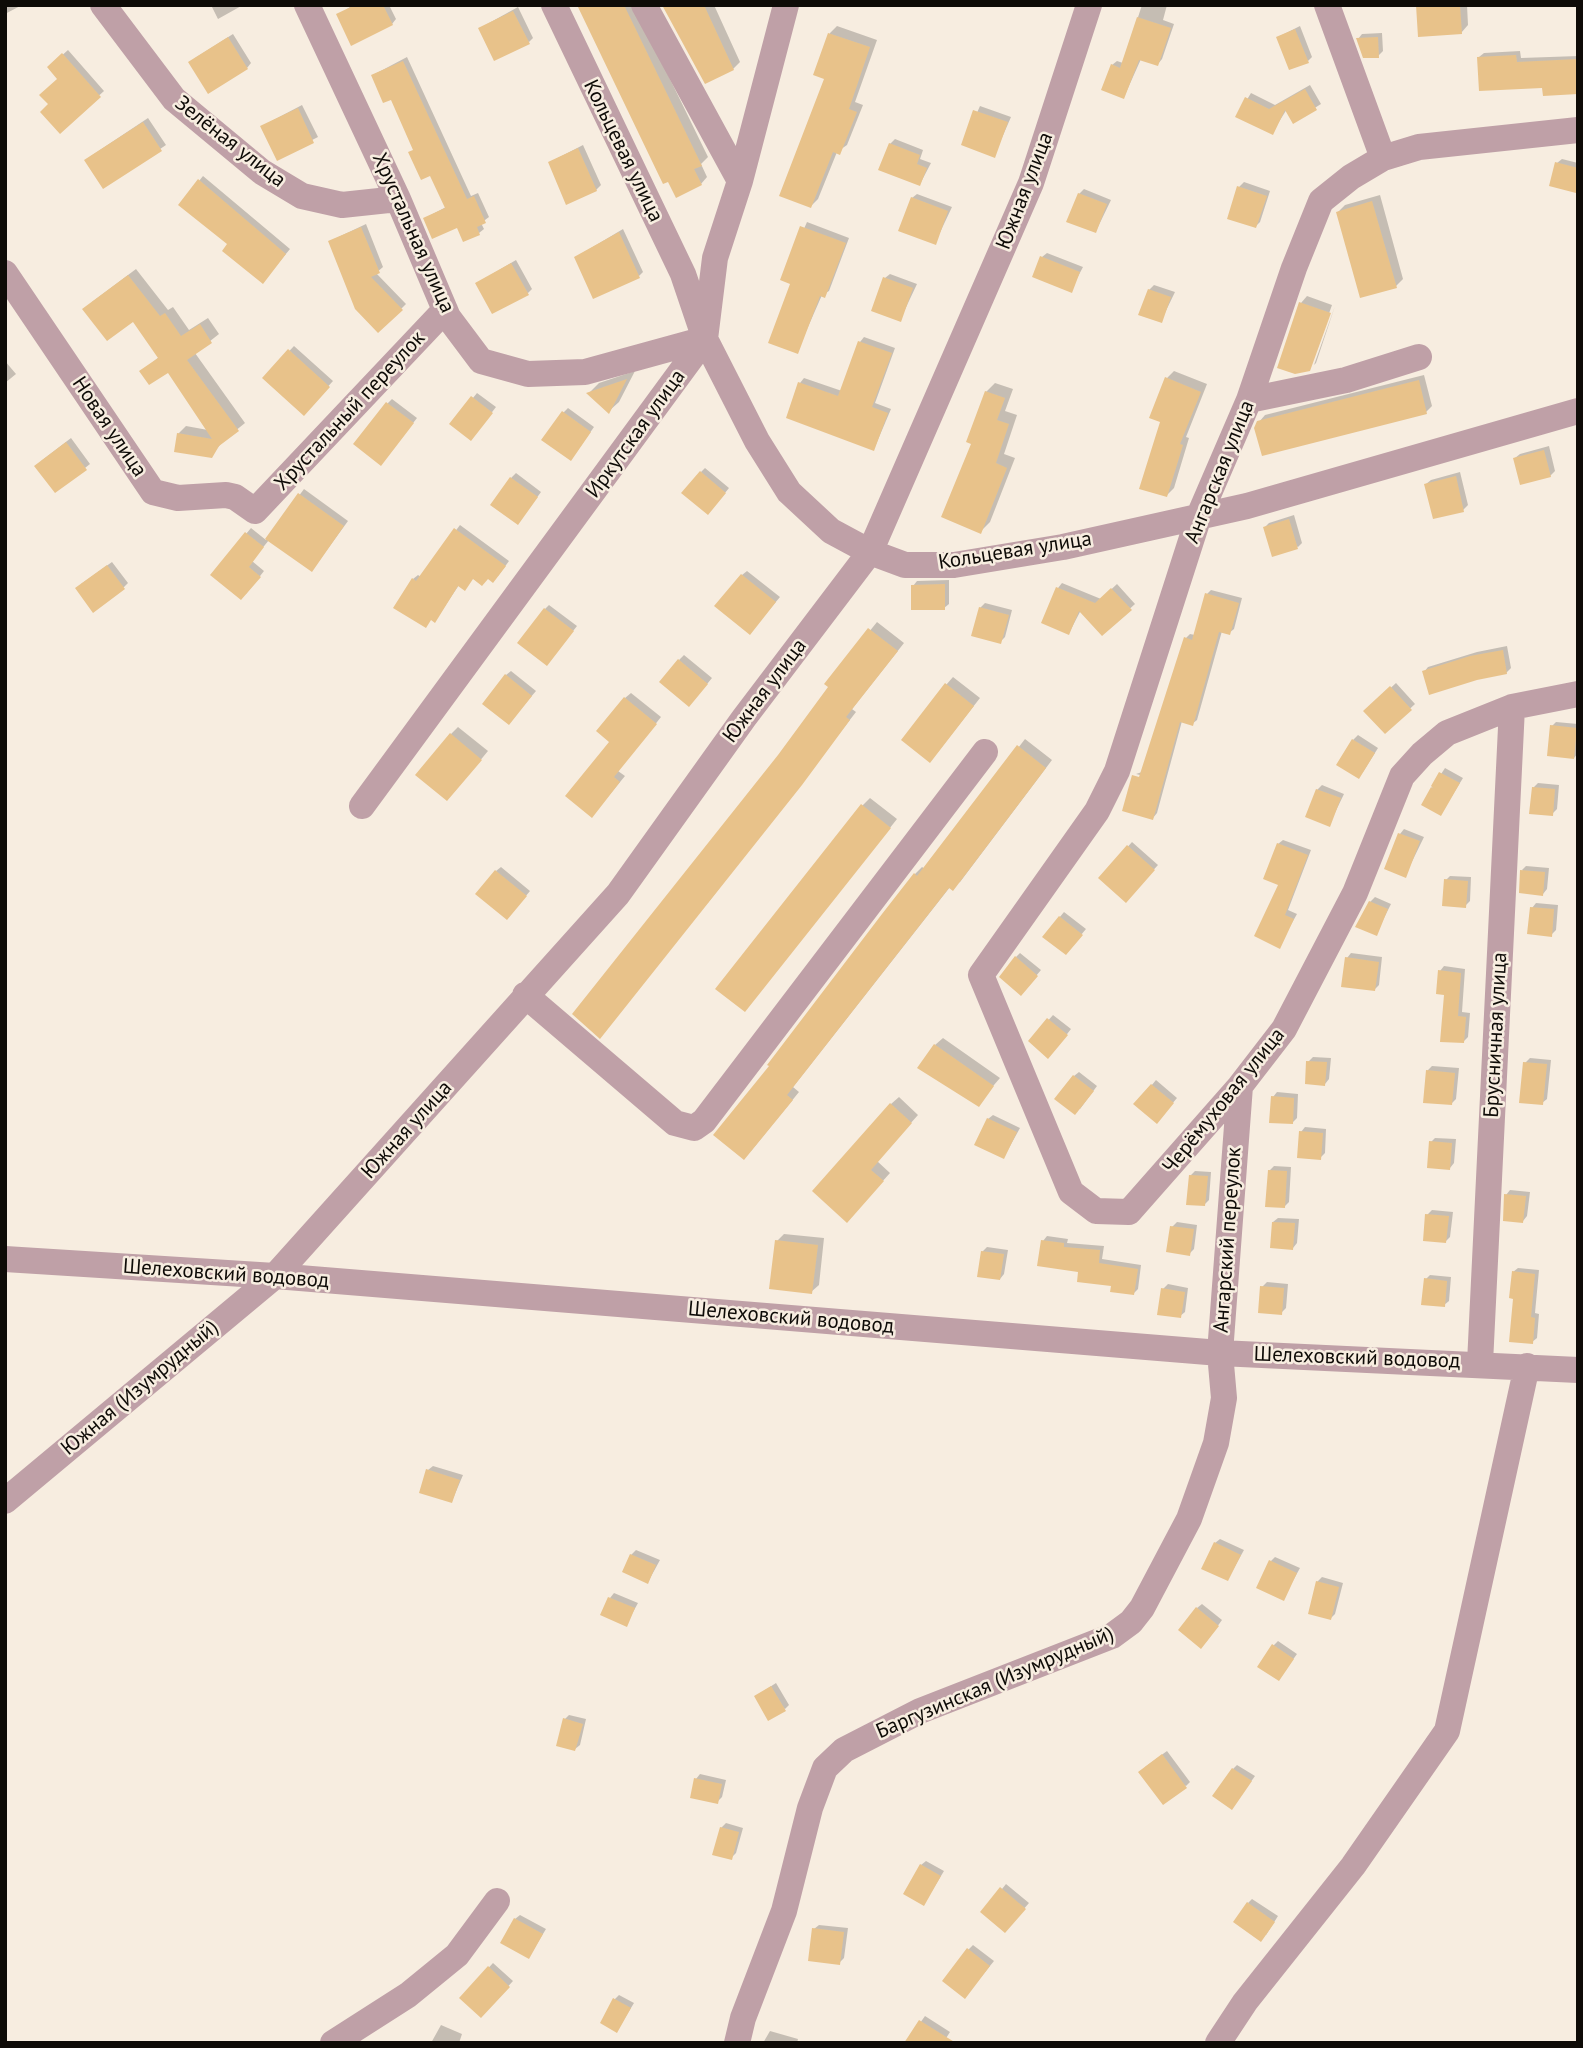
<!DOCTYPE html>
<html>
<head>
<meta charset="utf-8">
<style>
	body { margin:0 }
	#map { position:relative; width:1583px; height:2048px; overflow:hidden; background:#f7ede0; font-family:"PT Sans",sans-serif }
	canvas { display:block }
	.frame { position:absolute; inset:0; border:7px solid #0e0b07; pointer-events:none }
</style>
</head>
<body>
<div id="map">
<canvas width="1583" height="2048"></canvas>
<div class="frame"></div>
</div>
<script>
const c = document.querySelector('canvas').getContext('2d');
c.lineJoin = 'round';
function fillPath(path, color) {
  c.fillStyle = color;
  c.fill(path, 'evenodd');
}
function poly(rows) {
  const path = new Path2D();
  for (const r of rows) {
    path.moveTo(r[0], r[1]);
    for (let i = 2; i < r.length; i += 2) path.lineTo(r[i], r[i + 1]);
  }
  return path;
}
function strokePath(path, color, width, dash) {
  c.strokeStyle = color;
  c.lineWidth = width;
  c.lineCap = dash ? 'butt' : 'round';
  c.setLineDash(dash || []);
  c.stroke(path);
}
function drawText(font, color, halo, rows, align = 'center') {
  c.font = font + ' "PT Sans",sans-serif';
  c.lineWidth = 5;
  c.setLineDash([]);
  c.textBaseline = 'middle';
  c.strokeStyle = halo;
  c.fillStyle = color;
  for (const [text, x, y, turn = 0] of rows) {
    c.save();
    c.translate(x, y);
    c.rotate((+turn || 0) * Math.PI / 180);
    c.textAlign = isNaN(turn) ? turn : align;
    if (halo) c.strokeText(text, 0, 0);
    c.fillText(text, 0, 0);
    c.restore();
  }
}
fillPath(poly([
	[5,5,22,5,5,14],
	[211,5,243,5,218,19],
	[353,5,389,5,396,19,392,24,338,15],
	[579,5,634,5,708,157,701,164,707,177,701,184],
	[664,5,714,5,740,62,733,69],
	[1142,5,1167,5,1163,20,1174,24,1162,59,1158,64,1141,59,1124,97,1112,65,1117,61,1123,63],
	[1418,5,1467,5,1468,25,1461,33],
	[518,7,533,38,529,42,480,28],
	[837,26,877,40,855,102,863,105,847,145,837,152,818,199,811,206,826,78,815,74,830,33],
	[1300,26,1312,57,1308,61,1278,37],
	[1382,33,1383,51,1378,56,1358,39,1362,34],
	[233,34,251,63,247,68,195,58],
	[68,50,104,91,60,131,50,104,59,79,49,67],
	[1520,51,1521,58,1578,56,1578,93,1544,86,1479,57,1484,53],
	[407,57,471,196,478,193,489,217,481,223,484,229,479,233,425,218,446,207,392,97,373,75],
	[1310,85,1321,104,1294,121,1287,109,1272,133,1237,116,1251,93,1275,105],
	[302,105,318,137,277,158,262,126],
	[980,106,1011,117,994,156,963,144],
	[148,118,166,145,104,187,91,156],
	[895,139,923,150,920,159,931,163,920,184,890,144],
	[583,145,601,185,596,190,550,162],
	[1562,159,1578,163,1578,189,1575,191,1557,163],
	[203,176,290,249,267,277,230,244,199,181],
	[1244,182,1270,191,1260,222,1256,226,1239,187],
	[1084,189,1111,200,1096,231,1079,194],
	[917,194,952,207,935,243,912,198],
	[1380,195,1403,279,1396,286,1338,212,1345,205],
	[807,222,849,238,829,291,822,295,797,352,792,283,782,279],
	[366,224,383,267,376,273,406,304,379,331,330,241],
	[623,229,643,272,639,276,576,257],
	[1047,253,1083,267,1071,290,1042,257],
	[516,260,532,289,528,293,477,283],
	[136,269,168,310,173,307,189,330,208,318,219,334,195,353,245,423,224,440,211,456,178,434,186,426,208,430,168,371,142,371,159,357,133,319,92,302],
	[890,274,917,284,900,320,885,278],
	[1154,285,1175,292,1161,321,1149,290],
	[1307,296,1332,305,1309,370,1301,303],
	[1335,306,1316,363,1314,365],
	[864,337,895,348,875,403,891,409,874,449,800,383,804,378,842,391,860,342],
	[294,346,333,381,304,413,264,378],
	[5,361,16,374,5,383],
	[635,371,619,402,609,411,589,393,599,383],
	[1174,371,1207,384,1186,437,1189,438,1174,488,1167,495,1162,421,1167,378],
	[1424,375,1432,406,1426,412,1259,422,1265,415],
	[995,383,1013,389,1005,411,1017,415,1004,454,1015,458,990,522,980,532,973,443,986,392],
	[477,393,496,407,475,434,452,424],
	[392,399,417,418,385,459,388,403],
	[568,408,594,427,575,454,563,413],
	[71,438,90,464,56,491,41,461],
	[1549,446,1555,471,1550,476,1515,458,1520,454],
	[705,468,729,488,712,509,701,472],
	[1460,472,1468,505,1463,510,1426,484,1431,480],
	[516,473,541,492,522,518,511,478],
	[304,489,348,521,316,565,269,540,252,561,264,571,246,594,212,575,251,528,266,540],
	[1294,515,1302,543,1298,547,1265,527,1269,523],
	[460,525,509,561,498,576,474,578,459,585,435,621,413,579,418,575,421,577],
	[112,562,128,583,123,588,81,584],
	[747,571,780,597,754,628,742,575],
	[949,580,949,604,944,608,913,586,917,581],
	[1062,583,1101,599,1117,584,1135,604,1102,634,1081,610,1069,633,1058,588],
	[1211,590,1242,598,1234,629,1229,633,1222,631,1197,720,1192,724,1182,721,1157,813,1153,818,1126,810,1134,776,1147,781,1148,777,1136,774,1142,772,1186,638,1190,634,1195,635,1207,594],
	[985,603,1012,610,1005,637,1000,642,980,608],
	[549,605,577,626,551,659,545,609],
	[877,622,904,643,852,709,856,712,707,904,779,756,831,687,827,684],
	[1507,646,1511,668,1506,673,1424,672,1428,667,1477,652],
	[684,655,712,678,694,700,679,660],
	[511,671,536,691,513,718,506,675],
	[953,677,980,698,937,753,946,685],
	[1396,683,1415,704,1385,732,1366,711],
	[631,693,661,717,618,771,625,776,597,810,611,741,625,698],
	[1556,722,1578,724,1578,753,1574,758,1552,726],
	[458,727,488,751,454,792,451,734],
	[1358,735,1378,748,1363,772,1353,740],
	[1025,739,1052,760,960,882,950,887,793,1087,799,1092,751,1151,771,1066,915,874,922,867,925,869],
	[1445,768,1463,778,1441,814,1432,788],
	[1538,783,1559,785,1557,809,1552,814,1533,788],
	[1322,785,1344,794,1329,825,1317,790],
	[870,798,897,819,752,1002,862,806],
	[1404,829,1424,837,1405,876,1400,834],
	[1283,840,1311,850,1288,910,1297,914,1279,946,1278,844],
	[1132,842,1158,865,1126,900,1100,878],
	[1526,866,1549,868,1547,889,1543,894,1522,870],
	[501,867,530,891,511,914,496,871],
	[1450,876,1471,877,1470,901,1465,906,1446,880],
	[1375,897,1391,904,1376,934,1370,902],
	[1536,903,1558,905,1556,930,1551,935,1532,908],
	[1064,912,1086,929,1070,948,1044,936],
	[1020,953,1041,970,1025,989,1016,957],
	[1351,953,1382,957,1379,985,1374,990,1347,958],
	[1444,966,1465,969,1462,1012,1470,1013,1468,1037,1463,1042,1440,971],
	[1053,1015,1071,1029,1053,1052,1030,1041],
	[943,1038,1000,1078,982,1099,935,1045],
	[1313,1057,1331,1058,1329,1079,1325,1084,1308,1062],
	[1530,1058,1551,1060,1547,1099,1542,1103,1525,1063],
	[1432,1066,1459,1068,1456,1099,1451,1104,1427,1071],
	[1079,1072,1097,1086,1080,1109,1074,1076],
	[1156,1080,1177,1098,1161,1117,1136,1104],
	[1277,1092,1298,1094,1297,1118,1292,1123,1273,1097],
	[899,1097,918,1115,877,1161,890,1173,854,1213,891,1104],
	[993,1115,1020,1128,1004,1157,988,1119],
	[1305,1127,1326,1129,1325,1153,1320,1158,1301,1132],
	[1435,1138,1456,1139,1454,1163,1450,1168,1431,1142],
	[1274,1166,1291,1167,1289,1202,1285,1206,1269,1171],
	[1195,1171,1211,1172,1209,1200,1205,1204,1190,1176],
	[1510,1190,1530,1192,1527,1216,1523,1221,1506,1195],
	[1432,1210,1453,1212,1450,1237,1446,1241,1427,1215],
	[1278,1218,1299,1219,1297,1243,1293,1248,1273,1222],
	[1177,1222,1197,1225,1194,1249,1189,1254,1172,1227],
	[784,1234,824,1238,819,1285,811,1292,777,1241],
	[1047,1236,1068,1239,1067,1243,1104,1246,1102,1259,1141,1265,1138,1289,1133,1294,1080,1271,1043,1241],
	[987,1247,1008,1250,1004,1274,1000,1279,982,1252],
	[1518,1268,1539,1270,1535,1313,1539,1314,1537,1338,1532,1342,1515,1297,1513,1272],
	[1430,1275,1451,1277,1449,1301,1444,1305,1426,1279],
	[1267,1282,1288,1284,1286,1308,1281,1313,1262,1287],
	[1168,1284,1188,1288,1185,1312,1180,1316,1163,1289],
	[433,1466,463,1475,452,1501,428,1470],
	[1220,1539,1244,1550,1228,1579,1215,1543],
	[636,1550,660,1560,648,1582,631,1555],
	[1275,1557,1300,1568,1283,1599,1271,1561],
	[1322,1577,1343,1583,1335,1614,1331,1618,1317,1582],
	[614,1593,638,1603,626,1625,610,1598],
	[1202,1604,1222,1620,1206,1642,1197,1608],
	[1278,1641,1297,1654,1279,1679,1273,1646],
	[776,1683,789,1705,785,1709,756,1696],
	[569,1715,586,1719,580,1745,575,1749,565,1719],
	[1167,1751,1190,1782,1186,1786,1145,1767],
	[1237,1765,1255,1776,1232,1808,1233,1769],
	[700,1774,726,1780,722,1797,717,1802,696,1779],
	[726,1823,743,1828,736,1853,731,1858,721,1828],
	[926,1861,944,1871,924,1904,921,1865],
	[1006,1884,1029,1903,1009,1926,1002,1889],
	[1252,1899,1278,1916,1266,1935,1248,1903],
	[520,1915,546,1929,529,1957,515,1919],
	[819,1925,848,1928,844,1958,839,1963,814,1929],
	[973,1945,994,1961,969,1992,968,1950],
	[493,1963,513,1981,481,2016,461,1998],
	[619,1995,634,2003,617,2031,615,1999],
	[925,2016,950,2032,943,2043,906,2043],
	[441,2025,462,2034,459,2043,431,2043],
	[770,2031,798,2039,797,2043,763,2043]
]), '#0003');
fillPath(poly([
	[355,5,383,5,393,25,351,46,336,14],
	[577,5,624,5,702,166,694,169,702,185,676,198,668,182,663,184],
	[662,5,704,5,734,70,705,84],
	[1416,5,1460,5,1462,34,1418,37],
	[513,11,530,44,494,61,478,28],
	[1137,17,1171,28,1158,66,1139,60,1124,99,1101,90,1111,64,1120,68],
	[1295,29,1309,63,1289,70,1276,37],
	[828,33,870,47,849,109,857,112,840,155,833,152,811,208,779,196,824,79,813,75],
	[228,37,248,69,208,94,188,62],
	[1378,37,1379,58,1363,58,1356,38],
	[62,53,101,97,60,134,40,112,48,104,39,95,57,79,47,67],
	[1516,55,1517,62,1578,59,1578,94,1543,96,1542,88,1479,91,1477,57],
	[403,61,467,199,474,196,486,223,477,227,480,235,463,242,457,228,432,239,423,218,445,208,430,176,421,180,408,152,413,150,391,100,383,103,371,75],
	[1305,89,1317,110,1293,124,1285,110,1273,135,1235,117,1245,97,1269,109],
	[298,108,314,143,277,161,260,126],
	[973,110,1008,122,995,158,961,145],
	[143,122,162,151,103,189,84,160],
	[889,143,920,155,917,164,927,168,920,186,878,170],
	[578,148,597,191,566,205,548,162],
	[1555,162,1578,168,1576,193,1549,186],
	[198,179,286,254,263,284,222,251,227,244,178,205],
	[1237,186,1267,196,1256,228,1227,219],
	[1078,193,1107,204,1096,233,1066,222],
	[911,197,948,211,936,245,898,231],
	[1372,201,1397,288,1360,298,1336,212],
	[800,226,846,243,825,298,820,296,798,354,768,343,790,284,780,280],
	[361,227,380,273,371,277,403,310,378,333,355,309,328,241],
	[619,232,640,278,593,299,574,257],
	[1040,256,1080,272,1072,293,1032,277],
	[511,263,529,295,492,314,475,283],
	[128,275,160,316,165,313,181,336,200,324,212,343,187,360,239,431,219,446,212,458,174,452,177,433,212,439,168,373,149,385,139,371,158,358,133,322,107,341,82,309],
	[883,277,913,288,901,322,871,311],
	[1148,289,1171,297,1162,323,1138,315],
	[1299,302,1331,313,1310,371,1295,374,1277,368],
	[858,341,892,353,872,407,888,413,874,451,786,418,798,382,838,396],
	[288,349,330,387,304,416,262,378],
	[1165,377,1201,392,1180,444,1183,445,1167,497,1139,489,1160,422,1149,418],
	[627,379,609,414,586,393],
	[1419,380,1427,414,1262,456,1254,428,1257,421],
	[985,391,1005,398,997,420,1009,424,996,463,1007,468,981,534,941,517,971,444,966,442],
	[471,396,493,413,471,441,449,424],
	[386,402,414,423,381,466,353,444],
	[562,411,591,432,571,461,541,440],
	[66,442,87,470,55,493,34,466],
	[1544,450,1551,477,1520,485,1513,458],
	[700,471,726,493,708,515,681,493],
	[1456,476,1464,512,1433,519,1424,484],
	[510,477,538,497,518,525,490,505],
	[298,493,344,526,312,572,265,539],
	[1289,519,1298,549,1272,557,1263,527],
	[454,528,506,566,493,583,488,579,482,586,473,579,465,591,458,586,435,623,431,620,426,628,393,608,412,578,416,581],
	[245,532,264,547,249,567,261,577,241,600,210,575],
	[107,565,125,589,93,613,75,588],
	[741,574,776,602,750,635,714,606],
	[945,584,945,610,911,610,911,585],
	[1056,587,1095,603,1111,588,1132,610,1102,636,1079,611,1069,635,1041,623],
	[1205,593,1239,603,1230,635,1219,632,1193,726,1180,722,1153,820,1122,811,1132,775,1139,777,1184,637,1192,640],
	[979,607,1009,615,1001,644,971,636],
	[544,608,574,631,547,666,517,643],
	[868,628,898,651,846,717,850,720,802,785,600,1039,572,1014,778,755,828,687,824,684],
	[1503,650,1507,674,1477,680,1429,695,1422,671,1470,656],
	[678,659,708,684,689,707,659,682],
	[505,674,532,696,509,725,482,704],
	[945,683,974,706,930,763,901,740],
	[1390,686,1412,710,1385,734,1363,711],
	[624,697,657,724,614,777,620,782,592,818,565,796,609,742,596,731],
	[1550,725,1577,728,1574,759,1547,756],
	[450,733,482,760,447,801,415,775],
	[1352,739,1375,753,1359,779,1336,765],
	[1017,745,1046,768,953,891,949,888,787,1095,793,1100,744,1160,713,1135,769,1066,767,1065,882,914,914,873,917,876],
	[1439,772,1460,783,1441,816,1421,805,1431,787,1434,789,1431,786],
	[1532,787,1555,789,1553,816,1529,814],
	[1316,789,1341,798,1330,827,1305,817],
	[861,804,891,828,745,1012,715,989],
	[1398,833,1420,841,1406,878,1384,869],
	[1277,843,1308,855,1285,915,1294,919,1280,949,1254,936,1278,885,1263,879],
	[1127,845,1155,870,1126,903,1098,878],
	[495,870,527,896,507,920,475,894],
	[1520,870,1545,872,1543,896,1519,893],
	[1444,879,1468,881,1466,908,1442,906],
	[1369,901,1388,909,1377,936,1355,927],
	[1530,907,1554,909,1552,937,1527,934],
	[1059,916,1083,935,1066,955,1042,937],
	[1015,956,1038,976,1021,996,999,977],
	[1345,957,1379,962,1375,991,1341,987],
	[1438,970,1461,973,1458,1016,1466,1017,1464,1043,1440,1042,1444,995,1436,994],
	[1047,1018,1068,1035,1048,1059,1028,1041],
	[934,1044,994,1086,979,1107,917,1068],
	[1306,1061,1327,1062,1325,1086,1305,1084],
	[1523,1062,1547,1064,1543,1105,1519,1103],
	[1426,1070,1455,1073,1452,1105,1423,1103],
	[1073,1075,1094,1091,1075,1115,1054,1099],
	[1151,1084,1174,1103,1157,1124,1133,1104],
	[1271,1096,1294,1098,1293,1124,1269,1123],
	[890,1103,912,1123,871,1170,884,1181,847,1223,812,1191],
	[987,1118,1017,1132,1004,1159,974,1145],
	[1299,1131,1323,1133,1321,1160,1297,1158],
	[1429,1141,1452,1143,1450,1170,1427,1168],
	[1268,1170,1287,1171,1285,1208,1265,1207],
	[1189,1175,1208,1176,1205,1206,1186,1205],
	[1504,1194,1526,1196,1523,1223,1503,1221],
	[1425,1214,1449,1216,1446,1243,1423,1241],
	[1272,1222,1295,1223,1293,1250,1270,1248],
	[1170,1226,1194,1229,1190,1256,1166,1252],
	[775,1240,818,1245,812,1294,769,1289],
	[1041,1240,1064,1243,1064,1247,1100,1250,1099,1263,1138,1269,1134,1295,1110,1292,1111,1286,1077,1282,1078,1272,1037,1266],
	[981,1251,1004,1254,1000,1280,977,1277],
	[1512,1271,1535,1274,1531,1317,1535,1318,1533,1344,1509,1342,1513,1299,1509,1298],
	[1424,1278,1447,1281,1445,1307,1421,1305],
	[1260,1286,1284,1288,1282,1315,1258,1313],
	[1161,1288,1185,1292,1181,1318,1157,1315],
	[426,1469,460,1480,452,1503,419,1493],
	[1214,1542,1241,1555,1228,1581,1201,1569],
	[630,1554,656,1565,648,1584,622,1572],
	[1269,1560,1297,1573,1284,1601,1256,1588],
	[1316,1581,1339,1587,1331,1620,1308,1614],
	[608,1597,635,1608,627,1627,600,1615],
	[1196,1607,1219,1626,1201,1649,1178,1630],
	[1272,1644,1294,1659,1279,1681,1257,1667],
	[771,1686,786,1711,768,1721,754,1696],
	[563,1718,583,1724,575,1751,556,1746],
	[1162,1754,1187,1788,1163,1805,1138,1772],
	[1232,1768,1252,1781,1232,1810,1212,1796],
	[694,1778,722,1784,718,1804,690,1798],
	[720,1827,739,1832,732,1860,712,1855],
	[920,1864,941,1876,924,1906,903,1894],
	[1000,1887,1026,1909,1005,1933,980,1912],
	[1247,1902,1275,1922,1261,1942,1233,1922],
	[514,1918,543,1934,529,1959,500,1943],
	[812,1928,844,1932,840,1965,808,1961],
	[967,1948,990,1966,965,1999,942,1981],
	[488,1966,510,1987,481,2018,459,1998],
	[613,1998,631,2008,617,2033,600,2023],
	[919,2020,956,2043,904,2043]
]), '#e8c28a');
strokePath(poly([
	[103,5,174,99,262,172,302,196,342,205,398,199],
	[307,5,398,199,448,317,481,361,528,374,585,372,705,339],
	[554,5,683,274,705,339,757,441,789,492,831,531,870,552,905,565,954,565,1063,547,1247,506,1578,411],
	[644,5,740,181],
	[1327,5,1383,158],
	[1578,130,1419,147,1383,158,1351,177,1321,201,1294,268,1249,400,1199,516,1117,771,1097,811,981,975,1071,1192,1096,1211,1129,1212,1240,1086,1284,1029,1355,893,1402,776,1422,754,1447,733,1512,707,1578,694],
	[5,273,153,492,178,498,226,495,235,497,255,511,445,310],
	[1249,400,1346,380,1419,357],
	[362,806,705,339,715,258,740,181,786,5],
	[525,995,675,1123,694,1128,704,1121,985,752],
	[5,1259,275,1276,1220,1353,1578,1370],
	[1480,1363,1512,707],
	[5,1501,275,1276,618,894,744,718,870,552,1031,183,1089,5],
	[333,2043,408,1995,457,1955,497,1901],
	[737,2043,743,2018,784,1911,810,1808,825,1768,844,1750,920,1711,1112,1636,1131,1622,1142,1608,1189,1519,1216,1443,1224,1398,1220,1353,1240,1086],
	[1218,2043,1245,2002,1353,1866,1447,1731,1527,1366]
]), '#bfa0a7', 26);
drawText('21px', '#0e0b07', '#f7ede0', [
	["Зелёная улица",230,142,38],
	["Кольцевая улица",623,151,64],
	["Южная улица",1025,191,-69],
	["Хрустальная улица",413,233,66],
	["Хрустальный переулок",350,411,-47],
	["Новая улица",109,427,56],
	["Иркутская улица",636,434,-54],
	["Ангарская улица",1220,472,-68],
	["Кольцевая улица",1015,551,-9],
	["Южная улица",765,691,-53],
	["Брусничная улица",1496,1035,-87],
	["Черёмуховая улица",1224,1101,-51],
	["Южная улица",407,1130,-48],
	["Ангарский переулок",1228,1240,-86],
	["Шелеховский водовод",226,1274,4],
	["Шелеховский водовод",791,1318,5],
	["Шелеховский водовод",1357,1358,2],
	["Южная (Изумрудный)",140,1388,-40],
	["Баргузинская (Изумрудный)",995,1683,-23]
]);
</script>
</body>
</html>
